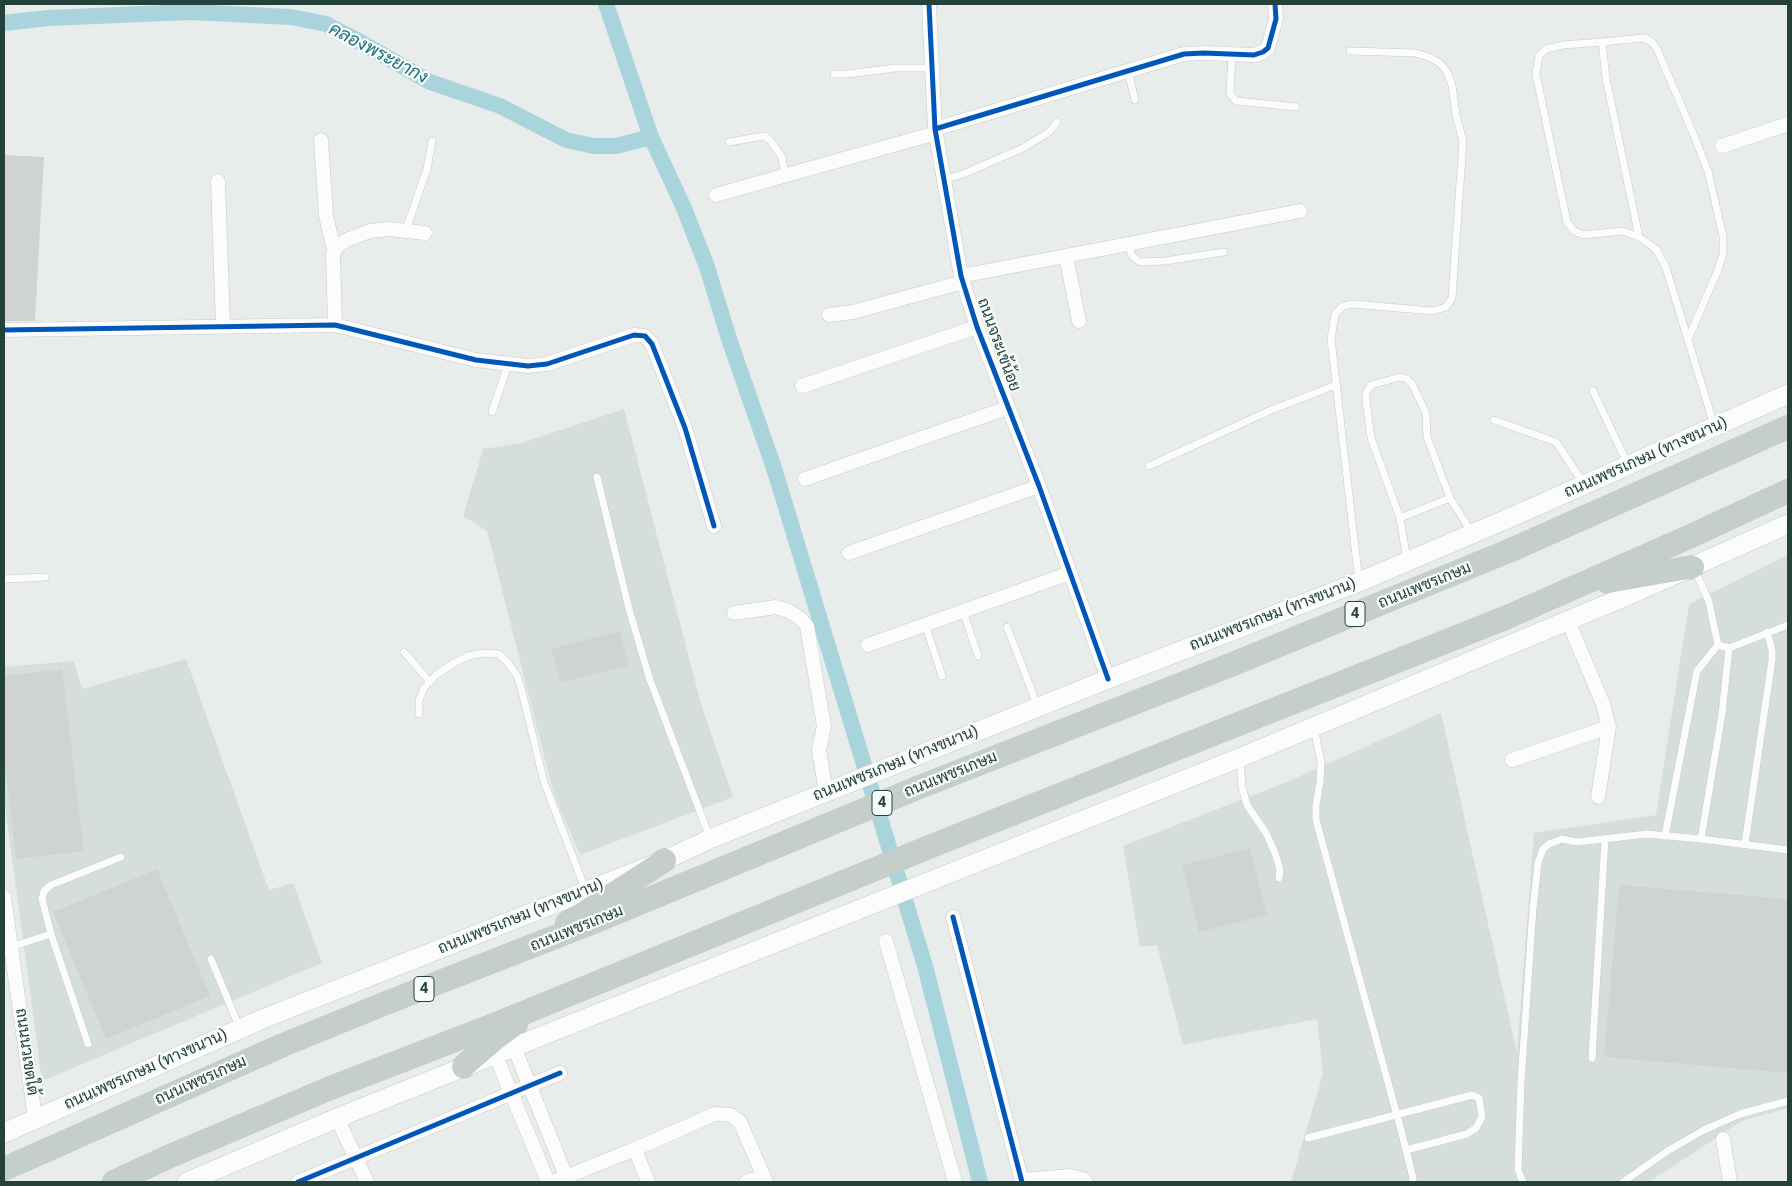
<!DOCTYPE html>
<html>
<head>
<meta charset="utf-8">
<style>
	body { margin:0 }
	#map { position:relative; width:1792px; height:1186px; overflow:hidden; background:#e8edeb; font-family:Roboto,sans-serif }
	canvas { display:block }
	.frame { position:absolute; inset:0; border:5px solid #24423a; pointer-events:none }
</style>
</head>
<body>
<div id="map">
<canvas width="1792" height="1186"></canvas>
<div class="frame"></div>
</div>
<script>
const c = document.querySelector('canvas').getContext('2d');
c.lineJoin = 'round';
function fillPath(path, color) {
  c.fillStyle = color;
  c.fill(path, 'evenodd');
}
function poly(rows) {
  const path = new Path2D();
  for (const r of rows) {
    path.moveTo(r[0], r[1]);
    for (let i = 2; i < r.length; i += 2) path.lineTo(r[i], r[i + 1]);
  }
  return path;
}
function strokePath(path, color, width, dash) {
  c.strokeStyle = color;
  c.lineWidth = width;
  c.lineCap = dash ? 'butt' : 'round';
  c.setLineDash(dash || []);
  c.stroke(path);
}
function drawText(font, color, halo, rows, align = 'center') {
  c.font = font + ' Roboto,Sarabun,sans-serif';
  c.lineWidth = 4.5;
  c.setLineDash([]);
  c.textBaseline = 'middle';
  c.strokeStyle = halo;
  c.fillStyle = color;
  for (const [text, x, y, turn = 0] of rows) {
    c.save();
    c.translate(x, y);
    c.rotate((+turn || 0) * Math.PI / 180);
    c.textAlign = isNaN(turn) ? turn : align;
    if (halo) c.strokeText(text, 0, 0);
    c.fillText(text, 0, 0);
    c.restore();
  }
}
fillPath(poly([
	[624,409,701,704,733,797,580,855,554,795,487,531,463,516,483,449,521,443],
	[1788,555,1788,1108,1742,1121,1649,1182,1291,1182,1323,1073,1317,1019,1183,1045,1157,945,1140,947,1123,846,1289,781,1441,713,1517,1053,1534,833,1656,815,1689,604],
	[186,659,269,890,293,883,322,963,42,1081,4,799,4,667,74,661,82,689]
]), '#d6dedb');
strokePath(poly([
	[606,4,651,137,684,208,707,267,730,342,774,468,925,966,980,1182],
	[4,23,48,18,190,12,291,17,326,24,353,38,430,82,500,106,566,140,594,146,616,146,651,137]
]), '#a9d4db', 16);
fillPath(poly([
	[4,155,44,157,35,321,4,321],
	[620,631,629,665,560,683,551,649],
	[62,669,84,851,16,859,4,756,4,676],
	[1250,848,1267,915,1199,932,1182,865],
	[157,869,210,996,106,1039,53,912],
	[1619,885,1788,899,1788,1073,1604,1057]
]), '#cfd4d2');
const service = poly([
	[1602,42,1563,45,1546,49,1539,56,1536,74,1567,222,1574,231,1583,235,1623,231,1639,237,1656,249,1666,268,1714,425],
	[1350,51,1415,53,1429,57,1441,64,1447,72,1452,85,1456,115,1463,141,1452,298,1446,307,1433,311,1352,304,1343,306,1335,314,1331,339,1359,582],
	[1232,54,1230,94,1236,101,1296,107],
	[1128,71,1135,100],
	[834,74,848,74,895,68,932,68],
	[729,142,764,136,770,140,782,157,785,175],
	[943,180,963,174,1023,148,1049,132,1057,122],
	[406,230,427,169,432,141],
	[1639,237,1606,78,1602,42,1644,38,1652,42,1657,49,1693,133,1708,171,1723,236,1723,254,1718,270,1688,339],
	[1128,244,1132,256,1140,262,1165,261,1224,252],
	[1593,391,1628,465],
	[492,412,508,365],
	[1494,420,1556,442,1584,484],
	[1149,466,1271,410,1336,385],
	[597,477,629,609,650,680,710,838],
	[1400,518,1450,498],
	[1407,560,1400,518,1371,438,1366,401,1366,393,1371,385,1400,377,1407,379,1412,384,1426,413,1427,437,1450,498,1472,533],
	[4,579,45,577],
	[963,611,978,656],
	[925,624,942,676],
	[1007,627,1038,707],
	[1718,645,1729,648,1788,625],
	[404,652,430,682],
	[419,714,419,700,424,688,436,675,452,664,468,656,484,653,499,654,509,664,517,676,521,688,544,782,586,891],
	[1314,727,1321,763,1320,782,1316,805,1316,820,1401,1130,1413,1178,1412,1182],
	[1240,760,1242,787,1247,805,1266,833,1275,853,1280,869,1279,878],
	[1665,836,1697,671,1718,645,1709,602,1694,568],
	[1701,839,1722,714,1729,648],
	[1745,844,1772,660,1772,650,1767,632],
	[51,934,88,1044],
	[11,947,51,934,42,899,44,891,51,885,121,857],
	[211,959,240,1029],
	[1592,1058,1605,839],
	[1308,1138,1472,1095,1479,1098,1482,1117,1476,1128,1467,1134,1406,1150],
	[1523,1182,1518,1170,1521,1082,1533,908,1538,863,1543,849,1549,844,1562,839,1577,842,1647,834,1701,839,1788,850],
	[1623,1182,1669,1150,1704,1130,1740,1114,1788,1101]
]);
const minor = poly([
	[929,4,935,129,961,276,977,327,1039,486,1108,679],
	[935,129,1184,54,1204,53,1254,55,1263,52,1268,48,1276,19,1275,4],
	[321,140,326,216,334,249],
	[1722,146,1788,124],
	[218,181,223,326],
	[716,195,936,133],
	[1066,256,1079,321],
	[961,276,1300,211],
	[829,315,853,312,963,282],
	[335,325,333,255,337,246,349,239,370,231,389,229,425,233],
	[4,330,335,325,476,360,528,366,547,364,634,335,645,336,652,344,685,428,714,526],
	[802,386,977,327],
	[805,479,1007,408],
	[849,553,1039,486],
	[734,613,776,607,789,611,801,619,807,626,824,726,819,750,826,793],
	[1568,621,1603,704,1609,727,1598,797],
	[868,645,1070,573],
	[1512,760,1609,727],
	[4,897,35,1118],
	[953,917,1022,1182],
	[886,941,955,1182],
	[514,1047,566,1176],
	[495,1054,548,1182],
	[337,1118,367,1182],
	[1723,1139,1730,1182],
	[635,1149,648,1182],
	[1022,1180,1070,1176,1083,1179,1086,1182],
	[298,1182,560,1073],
	[553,1182,635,1149,715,1114,731,1115,740,1122,766,1182],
	[746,1182,763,1176]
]);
const secondary = poly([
	[4,1133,265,1018,665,860,710,839,1108,679,1359,582,1514,516,1788,394],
	[187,1182,337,1118,514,1047,1239,758,1622,598,1788,524]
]);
const trunk = poly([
	[1608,582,1693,567],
	[567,923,665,860],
	[463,1067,497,1038,516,1024],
	[4,1169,283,1045,381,1005,596,921,917,788,1228,666,1511,550,1788,427],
	[114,1182,168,1157,328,1089,499,1023,939,843,1505,618,1691,536,1788,491]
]);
strokePath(service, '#c5cac8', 8);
strokePath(minor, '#c5cac8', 15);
strokePath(secondary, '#c3cbc8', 20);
strokePath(trunk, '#c3ccc9', 24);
strokePath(service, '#fcfcfc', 7);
strokePath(minor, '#fcfcfc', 14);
strokePath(secondary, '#fcfcfc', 19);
strokePath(trunk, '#c6cecc', 22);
strokePath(poly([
	[929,4,935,129,961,276,977,327,1039,486,1108,679],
	[935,129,1184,54,1204,53,1254,55,1263,52,1268,48,1276,19,1275,4],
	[4,330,335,325,476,360,528,366,547,364,634,335,645,336,652,344,685,428,714,526],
	[953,917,1022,1182],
	[298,1182,560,1073]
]), '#0057b8', 5);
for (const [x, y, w] of [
	[1355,614,20],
	[882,803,20],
	[424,989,20]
]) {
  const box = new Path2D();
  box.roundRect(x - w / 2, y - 12.5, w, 25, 4);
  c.fillStyle = '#f7fbf9';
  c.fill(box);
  strokePath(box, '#24423a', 1);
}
drawText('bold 15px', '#24423a', null, [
	["4",1355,614],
	["4",882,803],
	["4",424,989]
]);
drawText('16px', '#24423a', '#f7fbf9', [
	["ถนนจระเข้น้อย",998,345,70],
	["ถนนเพชรเกษม (ทางขนาน)",1646,458,-24],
	["ถนนเพชรเกษม",1425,586,-22],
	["ถนนเพชรเกษม (ทางขนาน)",1273,615,-21],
	["ถนนเพชรเกษม (ทางขนาน)",896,764,-22],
	["ถนนเพชรเกษม",951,775,-22],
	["ถนนเพชรเกษม (ทางขนาน)",521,917,-22],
	["ถนนเพชรเกษม",577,929,-22],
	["ถนนนวเขตใต้",26,1052,82],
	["ถนนเพชรเกษม (ทางขนาน)",146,1070,-24],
	["ถนนเพชรเกษม",201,1081,-24]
]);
drawText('italic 18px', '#1c6f80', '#f7fbf9', [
	["คลองพระยากง",378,54,28]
]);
</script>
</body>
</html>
